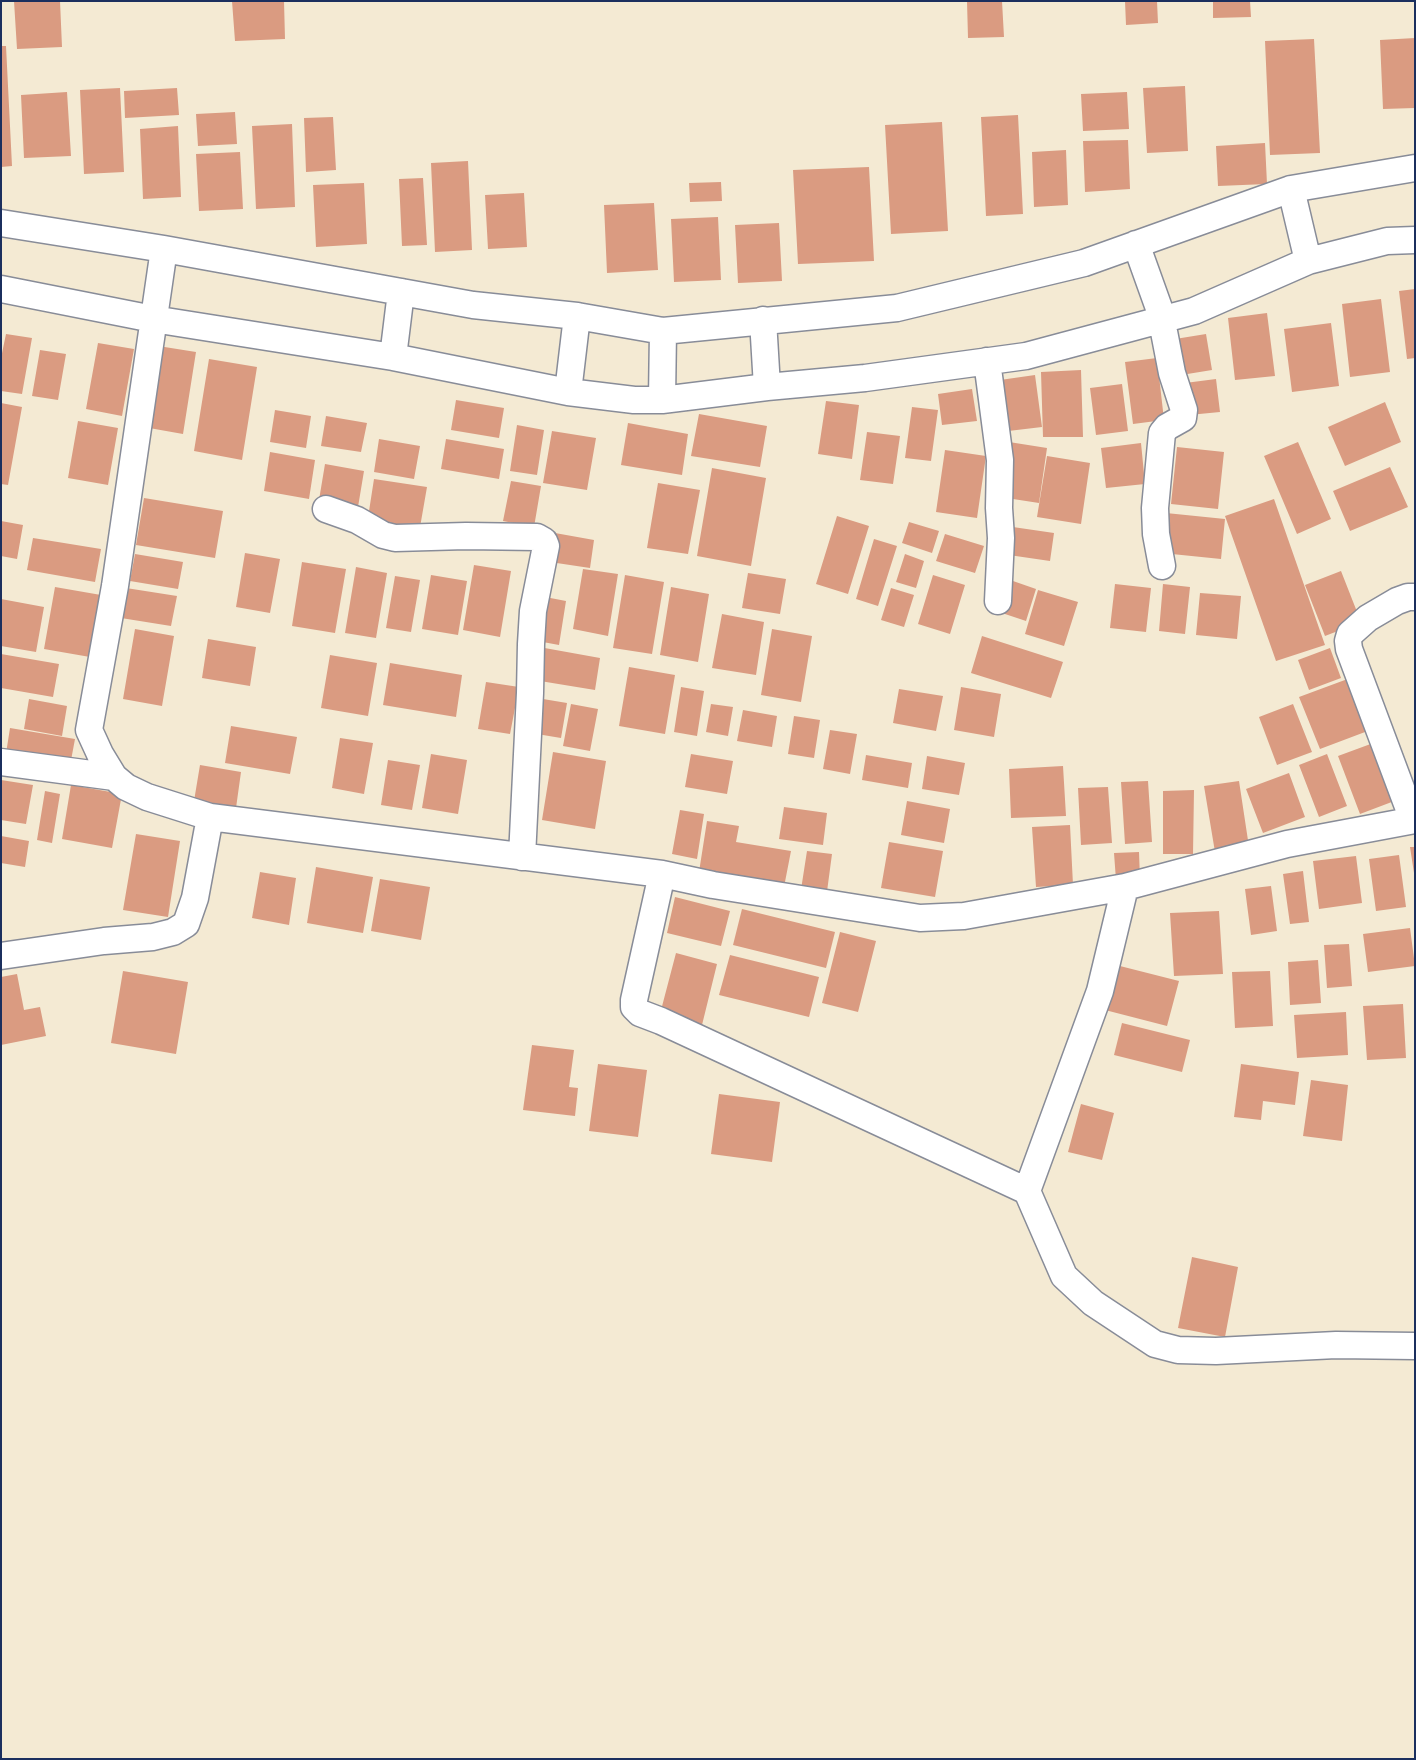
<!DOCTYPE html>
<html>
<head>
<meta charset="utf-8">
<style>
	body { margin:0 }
	#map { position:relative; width:1416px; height:1760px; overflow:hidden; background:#f4ead3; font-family:Pangolin,sans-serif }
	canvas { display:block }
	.frame { position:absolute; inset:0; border:2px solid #1b2f5e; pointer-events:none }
</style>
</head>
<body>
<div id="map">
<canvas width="1416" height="1760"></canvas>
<div class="frame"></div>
</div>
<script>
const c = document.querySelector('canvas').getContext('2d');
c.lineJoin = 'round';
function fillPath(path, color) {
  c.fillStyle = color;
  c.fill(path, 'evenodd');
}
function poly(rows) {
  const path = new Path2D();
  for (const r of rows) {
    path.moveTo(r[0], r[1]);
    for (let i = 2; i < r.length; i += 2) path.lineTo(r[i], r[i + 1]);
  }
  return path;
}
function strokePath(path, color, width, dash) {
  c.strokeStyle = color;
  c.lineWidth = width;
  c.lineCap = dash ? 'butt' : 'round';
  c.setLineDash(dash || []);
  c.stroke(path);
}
fillPath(poly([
	[14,1,60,1,62,47,17,49],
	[232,1,284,1,285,39,235,41],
	[967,1,1002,1,1004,37,968,38],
	[1125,1,1157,1,1158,23,1126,25],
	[1213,1,1250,1,1251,17,1213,18],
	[1415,38,1415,108,1383,109,1380,40],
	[1314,39,1320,153,1270,155,1265,41],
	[1,46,6,46,12,166,1,167],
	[1185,86,1188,151,1147,153,1143,88],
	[120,88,124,172,84,174,80,90],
	[177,88,179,115,125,118,124,91],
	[67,92,71,156,24,158,21,95],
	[1127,92,1129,129,1083,131,1081,94],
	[235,112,237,144,198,146,196,114],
	[1018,115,1023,214,986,216,981,117],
	[333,117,336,170,306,172,304,118],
	[942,122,948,231,891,234,885,125],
	[292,124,295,207,256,209,252,126],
	[178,126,181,197,143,199,140,129],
	[1128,140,1130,189,1085,192,1083,141],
	[1265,143,1267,184,1218,186,1216,146],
	[1066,150,1068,205,1034,207,1032,152],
	[240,152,243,209,199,211,196,154],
	[468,161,472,250,435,252,431,163],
	[869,167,874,261,798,264,793,170],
	[423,178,427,245,402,246,399,179],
	[721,182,722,201,690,202,689,183],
	[364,183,367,244,316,247,313,185],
	[524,193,527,247,488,249,485,195],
	[654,203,658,270,607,273,604,205],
	[718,217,721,280,674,282,671,219],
	[779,223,782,281,738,283,735,225],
	[1415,289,1415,358,1407,359,1399,291],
	[1381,299,1390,372,1350,377,1342,304],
	[1267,313,1275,376,1235,380,1228,318],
	[1331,323,1339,386,1292,392,1284,329],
	[6,334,32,338,22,394,1,391,1,358],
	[1206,334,1212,370,1175,376,1169,340],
	[98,343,134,349,122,416,86,409],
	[152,345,196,352,183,434,138,426],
	[40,350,66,354,58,400,32,396],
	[1157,358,1164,420,1133,424,1125,362],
	[209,359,257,367,242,460,194,451],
	[1081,370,1083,437,1043,437,1041,372],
	[1035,375,1042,427,1000,432,993,381],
	[1216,379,1220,412,1189,415,1185,383],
	[1122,384,1128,431,1096,435,1090,388],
	[972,389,977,421,942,425,938,394],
	[456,400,504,408,499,438,451,430],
	[826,401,859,405,852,459,818,454],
	[1385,402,1401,442,1345,466,1328,427],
	[1,403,22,407,8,485,1,484],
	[912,407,938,410,931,461,905,458],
	[275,410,311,416,306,448,270,442],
	[699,414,767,426,760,467,691,456],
	[326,416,367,423,361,452,321,446],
	[78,421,118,428,108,485,68,478],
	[628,423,688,434,682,475,621,465],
	[517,425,544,430,537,475,510,471],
	[552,431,596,438,587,490,543,483],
	[867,432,900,436,893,484,860,480],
	[379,439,420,446,414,479,374,472],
	[446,439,504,449,499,479,441,469],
	[1009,442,1047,448,1039,503,1000,497],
	[1298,442,1331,519,1297,534,1264,456],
	[1141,443,1145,484,1106,488,1101,448],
	[1177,447,1224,452,1218,509,1171,504],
	[945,450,986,456,977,518,936,512],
	[270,452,315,460,309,499,264,491],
	[1047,456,1090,463,1081,524,1037,517],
	[325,464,364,471,358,507,319,500],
	[1390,467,1408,507,1350,531,1333,491],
	[712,468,766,478,751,566,697,556],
	[374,479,427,487,419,533,367,524],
	[511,481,541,486,534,527,503,521],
	[658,483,700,490,688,554,647,548],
	[144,498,223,511,215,558,136,545],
	[1274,499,1325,645,1276,661,1225,516],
	[1166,513,1225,519,1221,559,1162,553],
	[837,516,869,526,848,594,816,584],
	[1,521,23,525,17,559,1,556],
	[909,522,939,531,932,553,902,543],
	[1006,526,1054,533,1050,561,1002,554],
	[555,533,594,540,590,568,550,562],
	[945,534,984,546,975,573,936,561],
	[33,538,101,549,95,582,27,570],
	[874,539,897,546,878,606,856,599],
	[245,553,280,559,270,613,236,607],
	[135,554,183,562,178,589,130,581],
	[905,554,924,561,916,588,896,582],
	[302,562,346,569,335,633,292,626],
	[474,565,511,571,500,637,463,630],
	[356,567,387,573,376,638,345,633],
	[583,569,618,574,608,636,573,629],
	[1341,571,1361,622,1325,636,1305,585],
	[748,573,786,579,780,614,742,608],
	[431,575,467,581,458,635,422,629],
	[625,575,664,582,652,654,613,648],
	[933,575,965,585,950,634,918,624],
	[395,576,420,580,411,632,386,628],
	[1013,581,1036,589,1026,621,1002,613],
	[1115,584,1151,588,1146,632,1110,628],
	[1163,584,1190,587,1185,634,1159,631],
	[55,587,101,595,90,657,44,649],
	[671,587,709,594,698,662,660,655],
	[126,588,177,596,171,626,121,618],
	[891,588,914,595,904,627,881,620],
	[1038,590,1078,602,1064,646,1025,634],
	[1200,593,1241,596,1237,639,1196,635],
	[540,596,566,601,559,645,532,640],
	[1,599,44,607,36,652,1,646],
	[722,614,764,622,756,675,712,668],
	[135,629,174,636,162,706,123,699],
	[772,629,812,636,801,702,761,695],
	[982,636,1063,662,1051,698,971,673],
	[208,639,256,647,250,686,202,678],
	[539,647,600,658,595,690,534,680],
	[1330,648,1341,678,1309,690,1298,660],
	[1,654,59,664,53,697,1,688],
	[330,655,377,663,368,716,321,708],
	[390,663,462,675,456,717,383,705],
	[629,667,675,675,665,734,619,726],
	[1353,677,1373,729,1320,749,1299,697],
	[486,682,519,687,510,734,478,729],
	[681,687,704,691,697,736,674,732],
	[961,687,1001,694,994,737,954,730],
	[899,689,943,696,936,731,893,723],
	[537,698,567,703,561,738,531,733],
	[29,699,67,706,62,736,24,729],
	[571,704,598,709,590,751,563,746],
	[711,704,733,707,728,736,706,732],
	[1293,704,1312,752,1277,765,1259,717],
	[743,710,777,716,772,747,737,741],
	[794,716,820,720,814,758,788,754],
	[231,726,297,737,290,774,225,763],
	[10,728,75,739,69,771,5,760],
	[830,730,857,734,850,774,823,769],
	[340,738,373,743,364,794,332,788],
	[1376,742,1397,800,1360,814,1338,756],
	[553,752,606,761,595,829,542,820],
	[431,754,467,760,458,814,422,808],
	[691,754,733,761,727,794,685,787],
	[1327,754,1347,806,1319,817,1299,765],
	[866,755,912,763,908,788,862,780],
	[927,756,965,763,959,795,922,789],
	[388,760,420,765,412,810,381,805],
	[200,765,241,772,236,808,194,801],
	[1063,766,1066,816,1011,818,1009,769],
	[1289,773,1305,817,1263,833,1246,789],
	[1,780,33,785,26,824,1,820],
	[1148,781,1152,842,1125,844,1121,782],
	[1239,781,1249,847,1215,852,1204,786],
	[71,785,122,794,112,848,62,839],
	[1108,787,1112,843,1081,845,1078,788],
	[1194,790,1193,854,1163,854,1163,791],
	[45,791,60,794,52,843,37,840],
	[907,801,950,809,944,843,901,835],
	[784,807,827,813,823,845,779,839],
	[680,810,704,814,697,859,672,854],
	[707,821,739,826,736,842,791,851,784,887,699,872],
	[1070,825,1073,885,1036,887,1032,827],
	[136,834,180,841,168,917,123,910],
	[1,836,29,841,25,867,1,863],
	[889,842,943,851,935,897,881,888],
	[1410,847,1415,847,1415,873,1414,873],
	[807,851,832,854,826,899,800,896],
	[1139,852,1140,879,1116,880,1114,853],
	[1399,855,1406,907,1376,911,1369,859],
	[1356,856,1362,903,1319,909,1313,861],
	[316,867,373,877,363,933,307,923],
	[1303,871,1309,922,1290,924,1283,874],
	[260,872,296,878,289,925,252,918],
	[380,879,430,887,421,940,371,931],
	[1271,886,1277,931,1251,935,1245,889],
	[675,897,730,911,721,946,667,933],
	[742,909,835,932,826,968,733,945],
	[1219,911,1223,974,1174,976,1170,913],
	[1410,928,1415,966,1368,972,1363,934],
	[840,932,876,941,858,1012,822,1003],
	[1349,944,1352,986,1327,988,1324,945],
	[676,953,717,964,702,1025,660,1014],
	[730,955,819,977,809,1017,719,995],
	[1318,960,1321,1003,1290,1005,1288,962],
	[1116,965,1179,981,1167,1026,1105,1010],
	[123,971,188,982,176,1054,111,1043],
	[1270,971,1273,1026,1235,1028,1232,972],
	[17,974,24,1010,40,1007,46,1036,1,1045,1,977],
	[1403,1004,1406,1058,1367,1060,1363,1006],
	[1346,1012,1348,1055,1297,1058,1294,1015],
	[1122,1023,1190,1040,1182,1072,1114,1055],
	[532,1045,574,1050,569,1087,578,1088,575,1116,523,1110],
	[598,1064,647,1070,638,1137,589,1131],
	[1241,1064,1299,1072,1295,1105,1263,1101,1261,1120,1234,1117],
	[1311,1080,1348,1085,1342,1141,1303,1136],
	[719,1094,780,1102,772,1162,711,1154],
	[1081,1104,1114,1113,1102,1160,1068,1152],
	[1192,1257,1238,1267,1225,1337,1178,1328]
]), '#da9b81');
const street = poly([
	[1291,189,1308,261],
	[1,223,164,249,473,305,577,316,663,331,897,308,1084,263,1291,189,1415,168],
	[1136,244,1160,311,1172,373,1184,410,1183,418,1167,427,1162,433,1155,508,1156,534,1162,566],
	[164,249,115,586,89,730,100,754,114,777,126,787,147,797,210,817,662,874,713,885,920,918,964,916,1125,887,1287,844,1415,820],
	[1,289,153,319,393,357,568,392,634,400,662,400,767,387,865,378,1026,356,1194,311,1308,261,1387,241,1415,240],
	[763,320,767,387],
	[393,357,401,292],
	[987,361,1000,460,999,508,1001,538,998,601],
	[568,392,577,316],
	[662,400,663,331],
	[326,509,357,520,383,535,395,538,466,536,537,537,544,541,546,546,533,611,531,644,530,693,522,857],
	[1,762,114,777],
	[1413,820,1349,649,1348,641,1350,634,1368,618,1397,601,1408,597,1415,597],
	[662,874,634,1000,634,1007,640,1013,661,1021,1027,1191,1064,1276,1093,1303,1155,1344,1178,1350,1216,1351,1336,1345,1415,1346],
	[1,956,104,941,153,937,173,932,186,924,195,898,210,817],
	[1027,1191,1100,991,1125,887]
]);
strokePath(street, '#888c98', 29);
strokePath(street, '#fff', 26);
</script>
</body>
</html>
